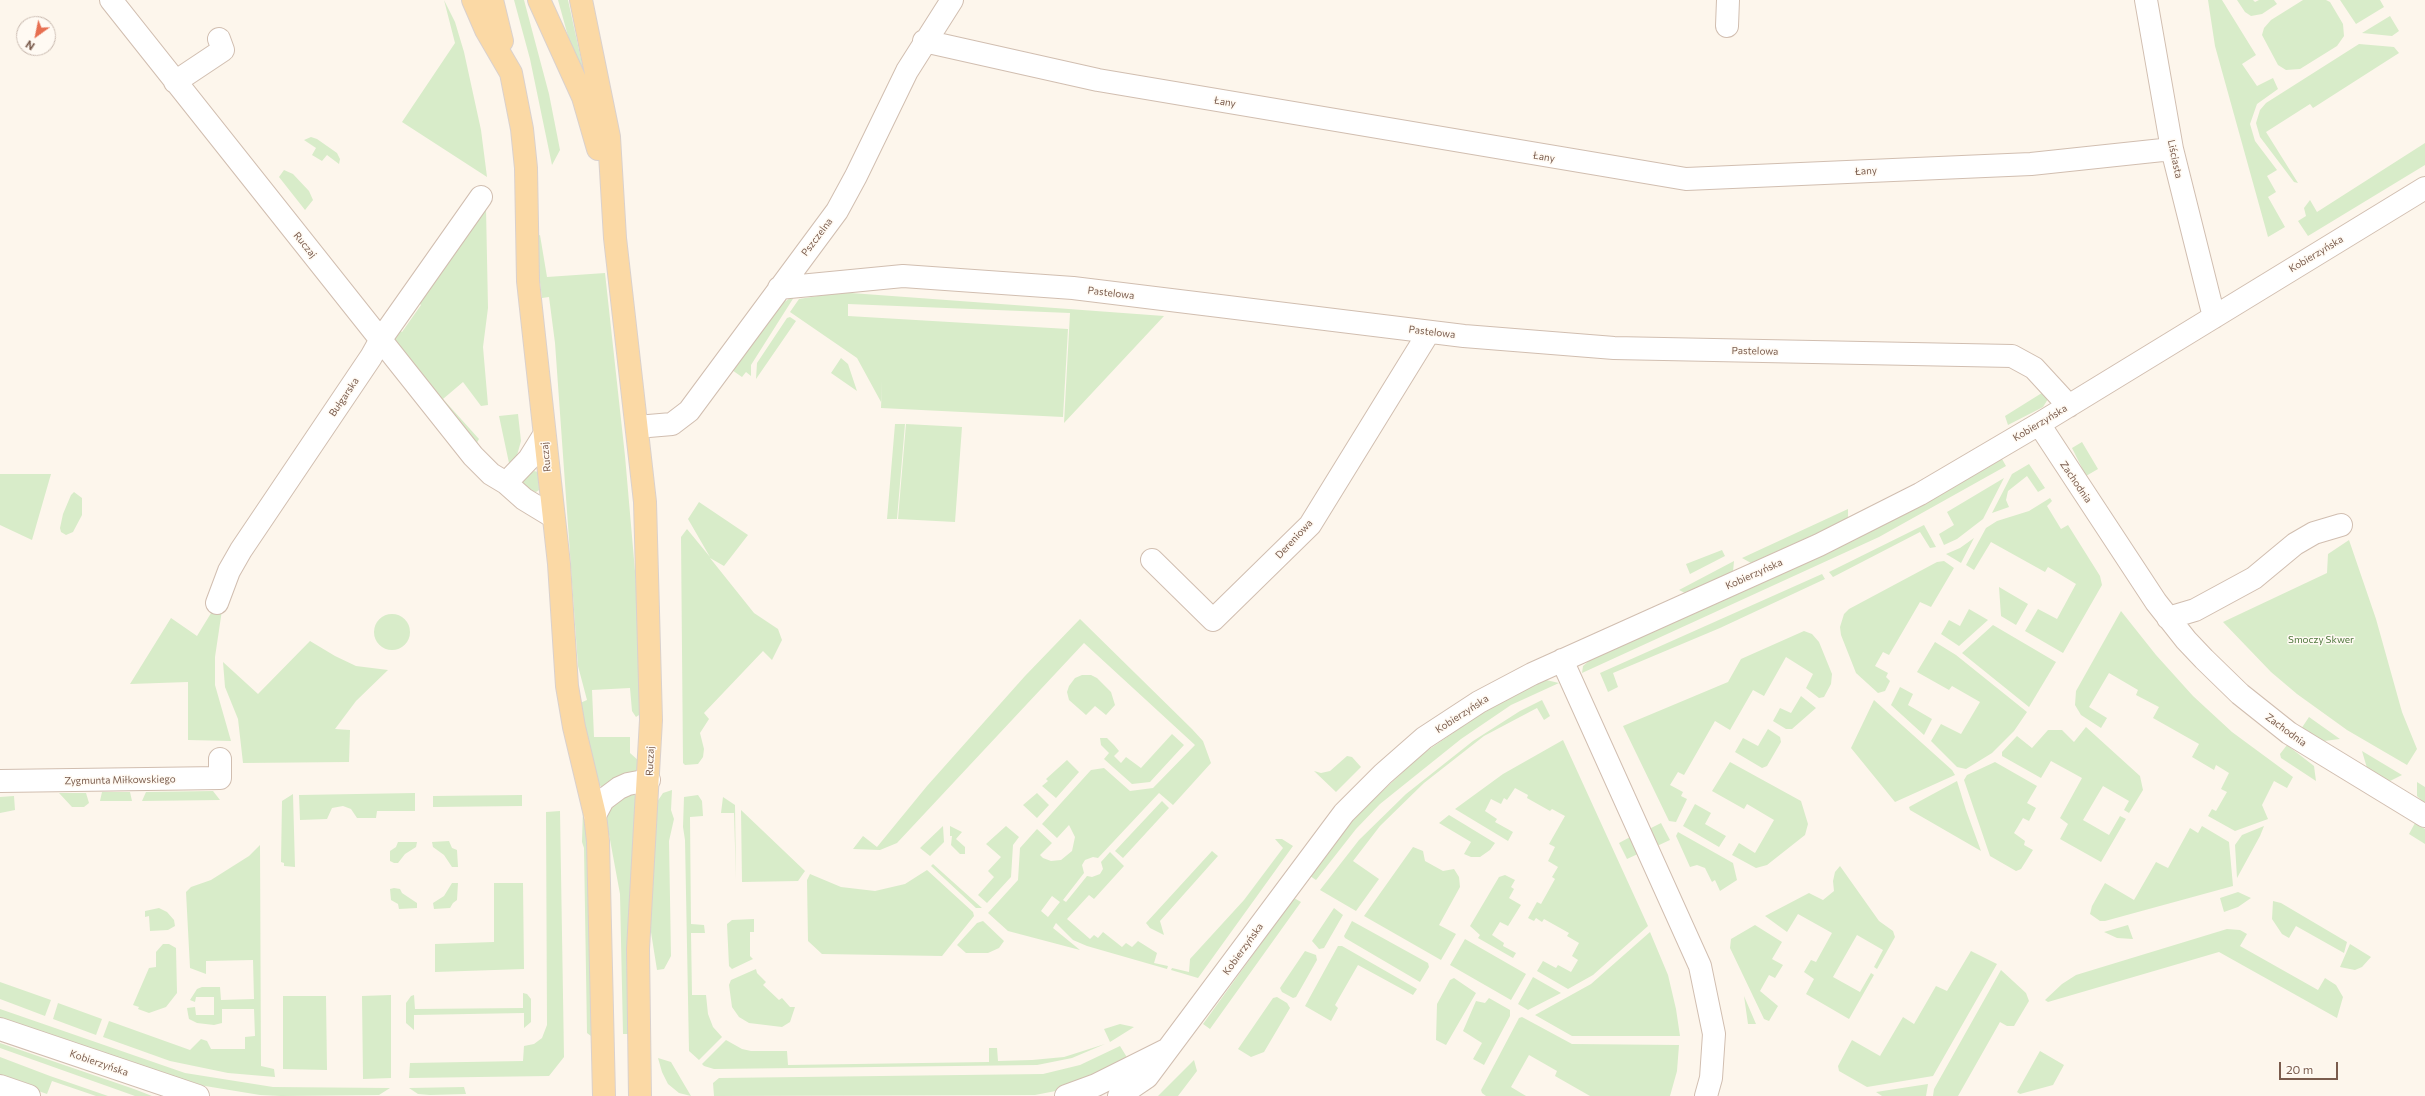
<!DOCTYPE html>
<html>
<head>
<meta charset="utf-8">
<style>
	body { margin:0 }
	#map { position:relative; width:2425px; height:1096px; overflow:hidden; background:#fdf6ec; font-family:Commissioner,sans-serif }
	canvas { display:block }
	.north { position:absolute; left:16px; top:16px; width:40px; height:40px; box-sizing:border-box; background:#fffaf3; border:1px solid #cabbb1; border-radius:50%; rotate:213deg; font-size:11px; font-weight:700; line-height:16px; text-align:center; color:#7a5c4d }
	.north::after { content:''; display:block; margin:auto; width:14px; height:18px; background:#e76f51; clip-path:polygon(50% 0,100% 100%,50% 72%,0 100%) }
	.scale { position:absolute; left:2279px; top:1062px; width:59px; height:18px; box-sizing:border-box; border:2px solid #7a5c4d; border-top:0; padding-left:5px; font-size:12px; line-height:14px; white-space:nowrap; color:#7a5c4d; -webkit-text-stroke:3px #fffaf3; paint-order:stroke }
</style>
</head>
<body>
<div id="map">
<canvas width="2425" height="1096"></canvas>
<div class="north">N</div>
<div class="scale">20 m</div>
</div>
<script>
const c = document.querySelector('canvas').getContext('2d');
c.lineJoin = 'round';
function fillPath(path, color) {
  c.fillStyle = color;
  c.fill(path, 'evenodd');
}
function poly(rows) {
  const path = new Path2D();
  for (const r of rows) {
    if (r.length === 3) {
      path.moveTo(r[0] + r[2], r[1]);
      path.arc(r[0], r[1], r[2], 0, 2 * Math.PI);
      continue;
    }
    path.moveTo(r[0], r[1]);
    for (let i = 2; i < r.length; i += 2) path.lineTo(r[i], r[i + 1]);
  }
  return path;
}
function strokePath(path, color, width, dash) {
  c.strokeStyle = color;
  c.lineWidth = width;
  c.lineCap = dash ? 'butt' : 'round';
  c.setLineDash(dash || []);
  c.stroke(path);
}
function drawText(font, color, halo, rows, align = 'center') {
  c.font = font + ' Commissioner,sans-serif';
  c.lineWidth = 3;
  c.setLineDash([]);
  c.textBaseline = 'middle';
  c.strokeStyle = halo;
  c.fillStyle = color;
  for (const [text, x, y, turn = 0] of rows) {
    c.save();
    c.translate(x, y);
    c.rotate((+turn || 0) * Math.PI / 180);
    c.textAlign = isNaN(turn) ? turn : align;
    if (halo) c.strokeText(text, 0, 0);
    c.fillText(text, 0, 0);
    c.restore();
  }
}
fillPath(poly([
	[444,0,455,22,464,52,481,130,487,177,402,122,455,43],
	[514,0,524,0,549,94,560,150,552,165,530,59],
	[558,0,568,0,583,68,581,70,571,47],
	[2208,0,2222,0,2256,55,2242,64,2257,86,2273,78,2278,89,2257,104,2250,124,2255,141,2277,170,2267,176,2276,192,2268,197,2285,227,2268,237,2215,46],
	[2237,0,2253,0,2255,2,2259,0,2274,0,2277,4,2262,14,2251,16,2245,12],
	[2303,0,2326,0,2330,2,2343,24,2344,36,2337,46,2300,69,2286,70,2278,65,2262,35,2264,28,2271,20],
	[2340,0,2380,0,2384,7,2356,24],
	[2390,16,2399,31,2392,36,2362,33],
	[2359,44,2394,47,2399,53,2313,108,2310,104,2266,132,2298,183,2294,182,2260,137,2256,123,2260,110,2266,103],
	[311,137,317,139,337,153,340,159,339,164,327,155,322,161,312,155,316,148,304,140],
	[2425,143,2425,165,2308,236,2298,221,2306,216,2304,208,2310,200,2317,212],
	[284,170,293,174,309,191,313,200,305,210,279,177],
	[486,208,488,308,483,347,488,405,481,406,463,382,443,399,479,439,475,446,435,398,390,334,395,327,402,332,421,305,415,299],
	[540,235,547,277,605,273,625,456,643,663,642,713,636,717,632,711,630,688,592,690,594,737,630,737,630,753,639,761,638,771,603,789,599,784,580,703,587,700,578,666,555,343,549,297,542,298,538,266,537,236],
	[849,291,851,293,1164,316,1064,423,1070,313,848,304,848,316,1068,329,1063,417,881,408,882,380,881,402,857,358,790,312,799,299],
	[796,294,751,365,751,376,746,372,742,377,729,368,777,307],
	[790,317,796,321,756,379,757,363,787,318],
	[841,358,848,364,857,391,831,373],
	[2045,391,2048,399,2043,407,2008,425,2005,416],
	[518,414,521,441,516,459,509,463,499,416],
	[895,424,905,424,897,519,887,519],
	[906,424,962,427,955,522,898,519],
	[2082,442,2098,469,2086,476,2072,448],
	[2002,459,2006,466,1879,537,1582,673,1583,666,1590,660,1855,540],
	[2029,464,2045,488,2038,492,2027,476,2008,491,2006,500,2009,507,1992,513,2012,474],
	[534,471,538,472,539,490,536,492,528,490,519,482],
	[0,474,51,474,32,540,0,525],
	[2004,478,1983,519,1957,539,1944,545,1939,534,1954,525,1947,512],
	[74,492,82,498,82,515,73,532,66,535,61,532,60,528,63,514,71,495],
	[2050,498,2052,501,2047,506,2061,529,2068,525,2100,576,2102,585,2063,653,2025,631,2038,609,2057,619,2076,584,2048,567,2045,572,1991,542,1974,570,1966,565,1986,528,1997,521,2029,511],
	[699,502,748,535,724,566,710,558,754,613,778,629,782,640,772,660,763,651,704,713,709,719,700,733,704,749,703,757,698,764,685,765,683,763,681,537,687,529,710,557,688,519],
	[1848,509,1848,519,1811,536,1751,563,1742,558],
	[1924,525,1936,547,1930,548,1920,532,1833,577,1829,572],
	[1974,538,1961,563,1946,554,1960,548],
	[2349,540,2376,619,2402,712,2417,749,2407,765,2347,730,2297,694,2271,672,2223,622,2327,573,2328,554],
	[1722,550,1725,556,1690,574,1686,564],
	[1734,561,1733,572,1685,593,1679,590],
	[1944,561,1954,568,1931,607,1920,602,1889,655,1883,652,1875,666,1888,673,1886,677,1890,681,1885,691,1878,693,1856,673,1841,635,1840,627,1844,614,1849,609,1937,562],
	[1822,574,1825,579,1720,628,1613,673,1618,687,1608,692,1600,673],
	[1999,587,2028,604,2016,625,2001,616],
	[216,605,222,610,215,657,215,685,231,741,188,740,188,682,130,684,171,618,197,636],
	[1969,609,1988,620,1959,646,1941,634,1949,620,1960,626],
	[2121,611,2156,655,2193,696,2232,732,2293,777,2287,788,2274,781,2262,805,2268,819,2235,831,2208,816,2212,809,2216,811,2227,792,2221,789,2229,773,2216,765,2214,770,2192,757,2199,744,2153,718,2159,707,2136,695,2138,690,2109,673,2089,707,2107,718,2101,728,2081,715,2075,705,2076,691],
	[392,632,18],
	[1080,619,1192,729,1203,741,1211,763,1173,805,1159,793,1098,858,1093,857,1085,860,1082,865,1084,873,1063,900,1066,902,1087,876,1092,877,1100,874,1103,869,1101,862,1110,852,1124,866,1094,899,1089,895,1067,919,1090,939,1094,935,1098,938,1103,932,1122,947,1126,943,1132,947,1138,941,1157,953,1154,963,1168,966,1167,969,1087,946,1073,940,1056,923,1053,928,1080,950,1008,931,988,913,1018,880,1020,848,1037,829,1052,843,1040,855,1043,858,1051,861,1061,860,1072,851,1075,837,1069,825,1057,838,1042,824,1091,770,1104,768,1130,791,1153,788,1195,745,1084,643,897,843,880,850,853,849,863,836,877,847,927,786,1025,676],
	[1052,896,1060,902,1048,917,1041,911],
	[1993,625,2056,662,2029,707,1962,653],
	[1804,631,1812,634,1819,642,1832,674,1831,684,1824,697,1819,698,1806,688,1813,674,1786,657,1764,696,1753,690,1730,730,1715,721,1684,775,1678,772,1670,785,1683,792,1681,796,1687,799,1676,822,1669,821,1623,726,1728,682,1741,659],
	[310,641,335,656,356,666,388,670,356,701,335,729,350,730,349,762,243,763,238,719,225,687,223,662,258,694],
	[1935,642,1956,655,2027,712,2014,731,1992,753,1966,769,1957,767,1931,741,1941,724,1961,734,1980,702,1952,686,1949,690,1917,672],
	[1082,675,1091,675,1097,678,1111,692,1115,705,1106,715,1095,706,1086,715,1069,700,1067,692,1069,686,1075,678],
	[1546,680,1559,683,1511,705,1461,739,1380,804,1356,829,1316,880,1310,876,1356,816,1421,755,1492,706],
	[1900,687,1913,694,1908,705,1932,719,1924,735,1891,705],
	[1801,696,1816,708,1792,729,1786,729,1773,721,1780,708,1791,713],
	[1542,700,1550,716,1544,720,1537,708,1484,736,1424,783,1380,826,1353,861,1379,879,1356,911,1320,890,1359,840,1406,794,1473,741,1520,711],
	[1874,700,1952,770,1955,775,1895,802,1851,748],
	[2309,717,2340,739,2324,741,2301,729],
	[2086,727,2140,776,2143,790,2129,813,2124,810,2129,801,2103,786,2083,820,2109,835,2120,816,2126,819,2101,862,2060,839,2068,824,2060,818,2082,778,2051,761,2041,778,2002,756,2002,752,2017,736,2032,748,2048,730,2062,730,2074,742],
	[1768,729,1780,737,1781,742,1767,766,1762,768,1735,752,1743,738,1758,746],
	[1172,734,1184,745,1150,782,1132,784,1104,759,1109,753,1101,745,1100,738,1107,738,1114,745,1119,751,1114,756,1121,763,1126,757,1141,768],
	[1563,740,1648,926,1593,975,1568,989,1537,971,1543,961,1556,968,1558,965,1571,972,1578,960,1572,956,1579,943,1567,936,1569,933,1544,919,1542,922,1536,918,1534,921,1528,918,1537,902,1541,904,1555,879,1552,877,1558,867,1548,861,1555,847,1549,844,1565,816,1552,809,1550,811,1527,798,1528,795,1515,788,1507,800,1504,798,1501,804,1491,799,1485,811,1497,819,1495,822,1513,832,1508,841,1455,809,1503,774],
	[2287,745,2314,766,2316,781,2281,758,2280,754],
	[2362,751,2402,775,2390,781,2381,779,2367,768],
	[1347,756,1352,757,1361,767,1336,792,1314,771,1321,773,1330,771],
	[1067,760,1079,772,1056,798,1042,786,1048,781,1046,779],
	[1730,762,1801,801,1808,824,1805,835,1767,865,1756,868,1732,855,1739,843,1755,853,1774,820,1747,804,1744,809,1712,791],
	[1995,762,2037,786,2027,803,2036,808,2029,821,2023,818,2014,833,2025,841,2024,845,2033,850,2021,869,2016,871,1990,856,1964,780,1967,775],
	[1957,781,1966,810,1981,851,1910,810,1909,807],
	[2417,782,2425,787,2425,804,2417,796],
	[672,790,671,810,674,819,669,841,671,956,664,969,657,970,650,926,657,802,663,793],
	[213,791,220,800,142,801,146,792],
	[102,792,130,792,132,801,100,801],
	[59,793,86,793,89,803,84,807,72,807],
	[415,793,415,811,377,811,376,818,357,818,351,809,343,806,332,808,327,819,300,820,299,795],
	[1037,793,1049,805,1037,818,1023,805],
	[293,794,295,867,284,866,284,863,281,862,282,801],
	[629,794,634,794,638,798,629,1034,623,1034,620,894,606,818,609,807],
	[522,795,522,806,433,807,433,796],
	[698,795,702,801,703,816,690,817,691,924,704,925,705,933,691,933,692,995,706,995,708,1014,713,1027,722,1037,699,1060,689,1051,685,840,683,827,684,797],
	[14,796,15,810,0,813,0,797],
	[723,797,735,805,736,880,734,813,721,813],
	[1162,801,1169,808,1123,858,1115,851],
	[1695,804,1711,813,1705,824,1726,836,1719,847,1683,826],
	[583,809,587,830,593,1036,591,1036,587,1033,584,848,582,842],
	[741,810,805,871,798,881,742,882],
	[560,811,564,1057,549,1076,409,1078,410,1063,523,1061,524,1046,534,1044,542,1038,547,1025,546,812],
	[1449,815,1495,843,1490,850,1480,857,1471,857,1464,854,1471,842,1439,823],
	[1661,823,1670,840,1657,846,1649,829],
	[2415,823,2425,829,2425,844,2409,834],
	[943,826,944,842,930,856,920,848],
	[950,826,962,832,956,839,965,847,965,854,960,854,951,845,952,836,950,836],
	[1006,826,1019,837,1013,845,1011,877,987,903,978,895,994,877,988,871,1001,857,986,844],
	[2202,826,2229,842,2233,886,2105,921,2100,921,2090,914,2092,906,2105,883,2134,900,2156,862,2168,868,2190,828,2198,833],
	[2264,826,2260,836,2237,878,2235,845,2242,835],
	[1678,832,1733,863,1737,880,1720,891,1715,880,1712,882,1705,868,1697,865,1690,867,1676,836],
	[1632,836,1640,853,1627,859,1619,843],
	[1275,839,1282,839,1293,846,1198,978,1171,970,1172,968,1189,972,1190,959,1244,900,1283,848],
	[449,841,452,848,457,850,458,867,452,867,444,855,433,847,432,842],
	[398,842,417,842,416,847,405,854,398,863,394,863,390,861,390,851,396,847],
	[260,845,261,1066,274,1069,275,1077,228,1073,170,1061,103,1037,109,1021,190,1050,201,1039,207,1041,211,1049,245,1049,245,1037,255,1036,254,1009,222,1009,222,1023,214,1025,197,1023,189,1019,188,1014,187,1008,195,1007,196,1015,214,1015,214,997,196,997,195,1002,190,1000,197,989,202,987,220,987,221,1000,254,999,253,960,206,961,206,974,190,968,186,892,191,887,211,880,249,856],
	[1413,847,1423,851,1425,861,1443,871,1454,869,1459,877,1460,887,1439,925,1456,934,1441,960,1364,916],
	[1212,851,1218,856,1160,921,1164,935,1150,928,1146,923],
	[933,864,982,908,976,908,931,866],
	[1840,866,1879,921,1893,931,1895,937,1877,969,1874,967,1883,950,1857,935,1833,977,1860,992,1871,973,1874,975,1849,1019,1806,994,1814,979,1804,972,1811,960,1816,962,1832,933,1798,914,1787,932,1765,916,1809,893,1823,900,1834,891,1833,881,1835,872],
	[927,870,973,912,974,916,942,956,822,954,808,941,807,880,810,874,841,887,875,891,905,884],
	[1505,875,1515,880,1511,887,1514,889,1509,898,1521,905,1508,926,1500,922,1492,935,1504,943,1503,946,1516,953,1513,958,1478,938,1480,935,1470,926,1499,877],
	[452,883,458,883,457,900,453,903,450,908,434,909,433,903,444,896],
	[494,883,523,883,524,969,435,972,435,944,494,942],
	[394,888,400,889,402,893,417,903,417,908,399,909,398,904,391,900,390,889],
	[2238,892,2251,898,2238,907,2224,912,2220,898],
	[1294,898,1301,902,1210,1029,1203,1024],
	[2273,901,2281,903,2347,942,2344,953,2296,926,2289,938,2282,934,2272,919],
	[159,908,167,912,174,920,175,926,168,930,150,931,149,916,145,917,145,911],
	[1334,908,1343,915,1324,948,1319,949,1312,941],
	[754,919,754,932,750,932,750,956,753,959,732,969,729,966,727,924,732,920],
	[983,921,1004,941,999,948,988,953,966,953,957,945,977,923],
	[1352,921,1428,963,1429,967,1420,982,1345,938,1344,936],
	[1755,925,1782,942,1772,959,1783,965,1775,978,1769,975,1760,991,1778,1006,1769,1021,1764,1019,1730,948,1731,939],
	[2128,925,2133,939,2117,938,2104,932],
	[2227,929,2240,930,2247,934,2240,946,2318,990,2325,978,2336,985,2343,997,2337,1018,2219,952,2048,1002,2045,1000,2062,984,2076,975],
	[1650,932,1668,975,1676,1009,1680,1036,1572,1036,1535,1015,1591,984],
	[1465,939,1526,974,1511,1000,1450,965],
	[163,944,169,944,176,948,177,993,166,1007,149,1013,138,1009,139,1007,133,1005,149,968,156,967,156,952],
	[2350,944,2371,957,2362,967,2355,970,2340,967],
	[1338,946,1342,946,1417,989,1413,995,1358,965,1335,1005,1338,1008,1331,1021,1305,1006],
	[1305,951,1316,955,1317,960,1296,997,1293,998,1282,992,1280,988],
	[1971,951,1997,964,1933,1076,1867,1087,1839,1071,1838,1066,1852,1040,1880,1056,1903,1017,1914,1024,1936,986,1947,991],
	[756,969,757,973,766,982,763,985,779,1000,782,998,790,1007,795,1007,790,1022,782,1027,749,1023,739,1017,732,1007,729,985,731,980],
	[2001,970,2026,993,2029,1001,2014,1026,2007,1026,2000,1022,1958,1096,1933,1096,1934,1089],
	[1533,977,1561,993,1528,1010,1518,1004],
	[1454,978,1476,993,1446,1045,1436,1040,1437,1004,1450,980],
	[0,982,51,1000,45,1016,0,999],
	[523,993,527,994,531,999,531,1022,524,1028,524,1013,414,1015,414,1030,406,1023,406,1003,411,996,414,995,415,1009,523,1008],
	[391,995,391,1078,363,1079,362,996],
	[283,996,326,996,327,1070,283,1069],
	[1744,996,1756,1024,1748,1024],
	[1277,997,1287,1003,1290,1008,1264,1052,1251,1057,1238,1049,1273,998],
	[1489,998,1510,1010,1510,1016,1484,1065,1473,1059,1482,1043,1463,1031,1476,1001,1485,1003],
	[58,1003,102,1019,96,1035,53,1019],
	[0,1009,185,1073,273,1087,390,1088,379,1095,281,1096,260,1095,193,1084,0,1019],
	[1522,1017,1572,1044,1679,1045,1677,1071,1670,1096,1590,1096,1555,1076,1557,1071,1529,1055,1511,1087,1526,1096,1486,1096,1482,1093,1481,1090,1519,1018],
	[1120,1024,1134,1027,1110,1042,1104,1029],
	[726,1040,742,1049,751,1051,787,1051,788,1065,989,1062,989,1048,997,1048,998,1061,1032,1060,1064,1057,1105,1044,1072,1058,1037,1065,714,1069,704,1066,702,1064],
	[0,1043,134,1089,152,1096,135,1096,0,1048],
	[1120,1046,1128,1059,1066,1089,1035,1095,714,1096,713,1083,719,1078,1043,1074,1080,1065],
	[2040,1051,2064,1065,2053,1085,2020,1094,2017,1092],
	[0,1057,50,1076,108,1096,96,1096,52,1081,47,1094,0,1078],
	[658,1058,671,1062,691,1096,679,1093,668,1084,662,1072],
	[1194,1060,1197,1071,1178,1096,1158,1096],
	[1928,1084,1926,1096,1882,1096,1876,1092],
	[464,1087,466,1094,430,1095,418,1094,409,1088]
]), '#d8ecc9');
const minor = poly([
	[111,0,473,456,491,474,506,483],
	[2146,0,2172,149,2214,317],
	[1727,26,1728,0],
	[924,41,1098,80,1686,179,2031,164,2172,149],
	[175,82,223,50,219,39],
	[779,288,903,276,1073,288,1464,336,1614,348,2012,356,2034,368,2069,406],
	[2039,424,2156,602,2186,640,2204,659,2240,694,2289,733,2425,816],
	[637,427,672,424,689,411,837,211,856,176,907,71,952,0],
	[544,435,529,459,506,483,524,499,552,516],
	[1152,560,1213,620,1310,525,1429,332],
	[217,603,229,571,241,550,371,357,381,339,481,197],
	[2168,618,2195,610,2254,578,2295,544,2314,533,2341,525],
	[1562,660,1700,966,1714,1034,1711,1078,1706,1096],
	[0,781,220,778,220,759],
	[595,815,603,800,619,788,628,784,649,780],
	[0,1029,198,1096],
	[0,1086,29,1096],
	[1066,1096,1096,1085,1166,1050],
	[1119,1096,1147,1077,1344,813,1383,774,1424,738,1479,702,1532,674,1819,545,1920,494,2039,424,2425,188]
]);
const major = poly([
	[473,0,486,30,511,73,522,129,526,168,528,281,559,564,567,686,574,727,595,815,598,841,604,1096],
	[492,0,502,41],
	[539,0,583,97,598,149],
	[581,0,609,137,615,238,645,502,651,720,638,949,640,1096]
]);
strokePath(minor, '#d1beb0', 24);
strokePath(major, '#dad1cd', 24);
strokePath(minor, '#fff', 22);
strokePath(major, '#fbd9a5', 22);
drawText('10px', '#7a5c4d', '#fffaf3', [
	["Łany",1225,102,10],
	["Łany",1544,157,9],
	["Liściasta",2175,159,78],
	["Łany",1866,171,-3],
	["Pszczelna",817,237,-53],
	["Ruczaj",305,245,51],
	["Kobierzyńska",2316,254,-31],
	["Pastelowa",1111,293,7],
	["Pastelowa",1432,332,7],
	["Pastelowa",1755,351,1],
	["Bułgarska",344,397,-56],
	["Kobierzyńska",2040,423,-31],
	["Ruczaj",546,457,-96],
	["Zachodnia",2076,482,56],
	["Dereniowa",1294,539,-47],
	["Kobierzyńska",1754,574,-24],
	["Kobierzyńska",1462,714,-33],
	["Zachodnia",2286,730,36],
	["Ruczaj",650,761,-88],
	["Zygmunta Miłkowskiego",120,780,-1],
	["Kobierzyńska",1243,949,-54],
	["Kobierzyńska",99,1063,19]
]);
drawText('10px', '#537a41', '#fffaf3', [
	["Smoczy Skwer",2321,640]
]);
</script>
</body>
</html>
